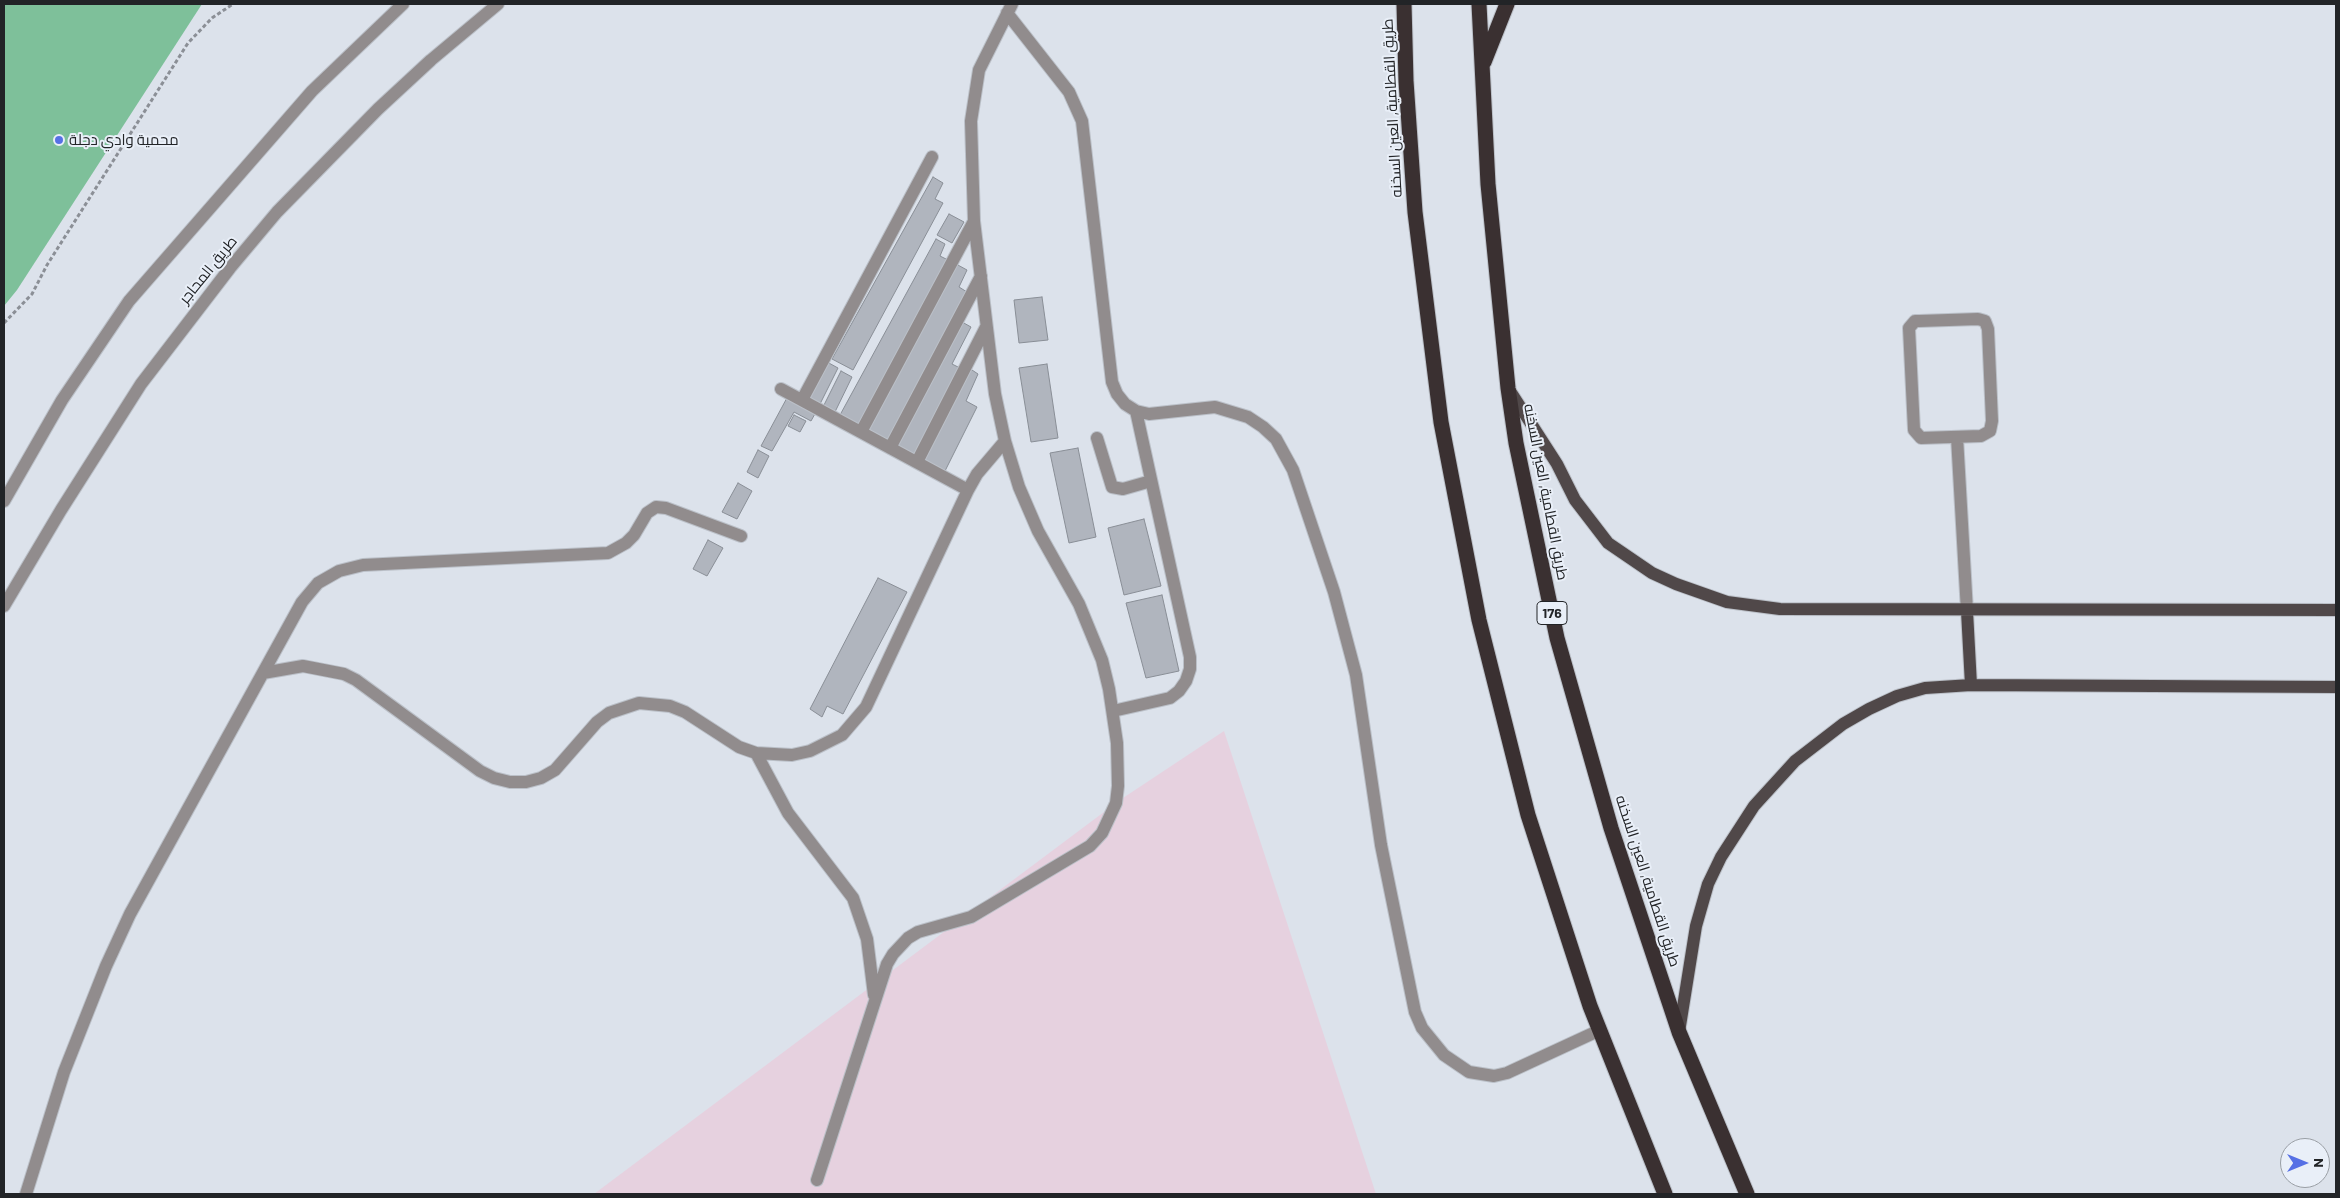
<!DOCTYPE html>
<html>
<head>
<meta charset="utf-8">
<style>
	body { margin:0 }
	#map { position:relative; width:2340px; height:1198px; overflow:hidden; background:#dce2eb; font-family:Barlow,sans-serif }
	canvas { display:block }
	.frame { position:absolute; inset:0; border:5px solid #222427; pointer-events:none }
	.north { position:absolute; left:2280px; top:1138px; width:50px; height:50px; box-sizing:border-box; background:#e9eff8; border:1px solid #999ea4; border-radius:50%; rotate:90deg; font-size:14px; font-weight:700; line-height:20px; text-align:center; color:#222427 }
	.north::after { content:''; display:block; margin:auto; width:18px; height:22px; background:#5670e5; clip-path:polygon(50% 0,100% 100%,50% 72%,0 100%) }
</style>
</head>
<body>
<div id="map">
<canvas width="2340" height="1198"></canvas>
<div class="frame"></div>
<div class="north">N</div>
</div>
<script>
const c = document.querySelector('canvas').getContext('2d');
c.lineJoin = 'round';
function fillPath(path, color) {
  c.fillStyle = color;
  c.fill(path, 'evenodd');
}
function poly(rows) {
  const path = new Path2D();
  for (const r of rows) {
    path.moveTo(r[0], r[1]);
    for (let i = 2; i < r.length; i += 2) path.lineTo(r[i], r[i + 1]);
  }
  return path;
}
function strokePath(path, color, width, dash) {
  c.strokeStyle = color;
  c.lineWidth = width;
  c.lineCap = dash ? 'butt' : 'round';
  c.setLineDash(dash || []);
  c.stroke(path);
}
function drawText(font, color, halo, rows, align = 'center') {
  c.font = font + ' Barlow,Cairo,sans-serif';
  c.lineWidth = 4;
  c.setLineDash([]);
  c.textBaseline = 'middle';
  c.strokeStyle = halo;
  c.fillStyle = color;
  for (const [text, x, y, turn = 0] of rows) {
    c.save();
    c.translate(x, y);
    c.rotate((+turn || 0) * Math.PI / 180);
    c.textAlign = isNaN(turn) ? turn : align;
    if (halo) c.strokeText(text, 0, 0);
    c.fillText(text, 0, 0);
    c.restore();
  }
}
fillPath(poly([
	[1224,731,1376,1194,594,1194,1120,800]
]), '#e6d1df');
fillPath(poly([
	[4,4,202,4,17,290,4,306]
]), '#7ec09a');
const building = poly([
	[933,177,943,183,935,199,943,203,853,370,832,359,933,177],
	[949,214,964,222,952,243,937,235,949,214],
	[936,239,945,244,940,256,948,260,861,425,840,415,936,239],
	[956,264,967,270,959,287,967,292,888,442,867,431,956,264],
	[1042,297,1048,340,1019,343,1014,300,1042,297],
	[962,322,971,327,952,364,962,369,915,457,894,446,962,322],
	[827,362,838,368,819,406,807,400,827,362],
	[1047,364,1058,438,1031,442,1019,368,1047,364],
	[969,368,978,374,966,401,977,407,944,473,923,462,969,368],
	[841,371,852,377,834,414,822,409,841,371],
	[788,396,816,412,811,421,794,412,772,451,761,446,788,396],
	[794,415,806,421,800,432,788,426,794,415],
	[1078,448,1096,537,1069,543,1050,453,1078,448],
	[758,450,769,456,758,478,747,472,758,450],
	[738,483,752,491,737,519,722,512,738,483],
	[1144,519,1161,586,1124,595,1108,528,1144,519],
	[708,540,723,548,707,576,693,569,708,540],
	[878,578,907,592,843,714,827,706,822,717,810,709,878,578],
	[1162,595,1179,671,1146,678,1126,603,1162,595]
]);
fillPath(building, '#b0b5be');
strokePath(building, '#898e96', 1);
const minor = poly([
	[1007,13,1069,92,1082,121,1112,382,1117,394,1125,404,1136,411,1149,414,1215,407,1248,417,1263,427,1276,439,1293,470,1334,592,1356,675,1381,845,1415,1012,1422,1028,1444,1055,1469,1072,1494,1076,1507,1073,1600,1030],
	[1978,319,1985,321,1988,329,1992,421,1990,431,1981,436,1921,438,1914,430,1909,328,1915,321,1919,321,1978,319],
	[781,389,968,490],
	[802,400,932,157],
	[861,432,974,221],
	[1957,437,1967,611],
	[1097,438,1112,487,1123,489,1151,481],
	[890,448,981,276],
	[917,462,986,327],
	[4,501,62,400,129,301,312,91,403,4],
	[4,606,61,510,141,384,230,268,277,212,378,109,431,60,498,4],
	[263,673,303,666,344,674,356,680,480,771,494,778,510,782,526,782,541,778,555,770,597,722,609,713,639,703,670,706,685,712,739,747,756,753,792,755,810,751,842,735,866,707,968,490,977,474,1005,441],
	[1113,711,1170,698,1179,691,1186,681,1190,669,1190,657,1136,411],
	[756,753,788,813,853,898,867,939,874,995],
	[817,1180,887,964,893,954,908,938,918,932,971,917,1090,846,1102,833,1116,803,1118,786,1117,743,1109,689,1102,660,1079,604,1038,531,1019,487,1005,441,995,394,974,221,971,121,979,70,1012,4],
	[26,1194,64,1072,106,966,130,914,302,602,318,583,339,571,363,565,608,553,626,543,634,535,647,513,656,507,666,508,741,536]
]);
const major = poly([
	[1510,391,1557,464,1575,500,1608,543,1652,573,1676,584,1727,602,1780,609,2336,610],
	[1967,611,1971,685],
	[1679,1032,1696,926,1708,884,1721,857,1754,806,1795,761,1843,724,1869,709,1897,696,1925,688,1971,685,2336,687]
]);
const highway = poly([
	[1404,4,1406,81,1415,212,1441,422,1479,620,1528,815,1590,1006,1665,1194],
	[1479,4,1488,184,1508,388,1516,443,1557,638,1611,828,1679,1032,1747,1194],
	[1484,62,1507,4]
]);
strokePath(minor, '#bbc0c8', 14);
strokePath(major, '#bbc0c8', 14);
strokePath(highway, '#bbc0c8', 17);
strokePath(poly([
	[4,323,32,294,47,265,188,43,212,18,233,4]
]), '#8b8f96', 3, [4, 2.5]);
strokePath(minor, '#918c8d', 12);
strokePath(major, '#504849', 12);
strokePath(highway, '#3a3031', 15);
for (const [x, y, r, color] of [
	[59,140,5,"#5670e5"]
]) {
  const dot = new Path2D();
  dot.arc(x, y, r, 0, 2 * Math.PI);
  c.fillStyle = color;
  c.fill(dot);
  strokePath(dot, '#e9eff8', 2);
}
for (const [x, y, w] of [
	[1552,613,30]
]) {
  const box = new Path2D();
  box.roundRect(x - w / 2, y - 11.5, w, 23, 4);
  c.fillStyle = '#e9eff8';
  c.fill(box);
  strokePath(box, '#222427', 1);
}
drawText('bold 14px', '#222427', null, [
	["176",1552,613]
]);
drawText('15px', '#222427', '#e9eff8', [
	["طريق القطامية, العين السخنه",1392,108,-93],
	["طريق المحاجر",208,270,-51],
	["طريق القطامية, العين السخنه",1546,492,79],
	["طريق القطامية, العين السخنه",1648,881,72]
]);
drawText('15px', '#222427', '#e9eff8', [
	["محمية وادي دجلة",69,140]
], 'left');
</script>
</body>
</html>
